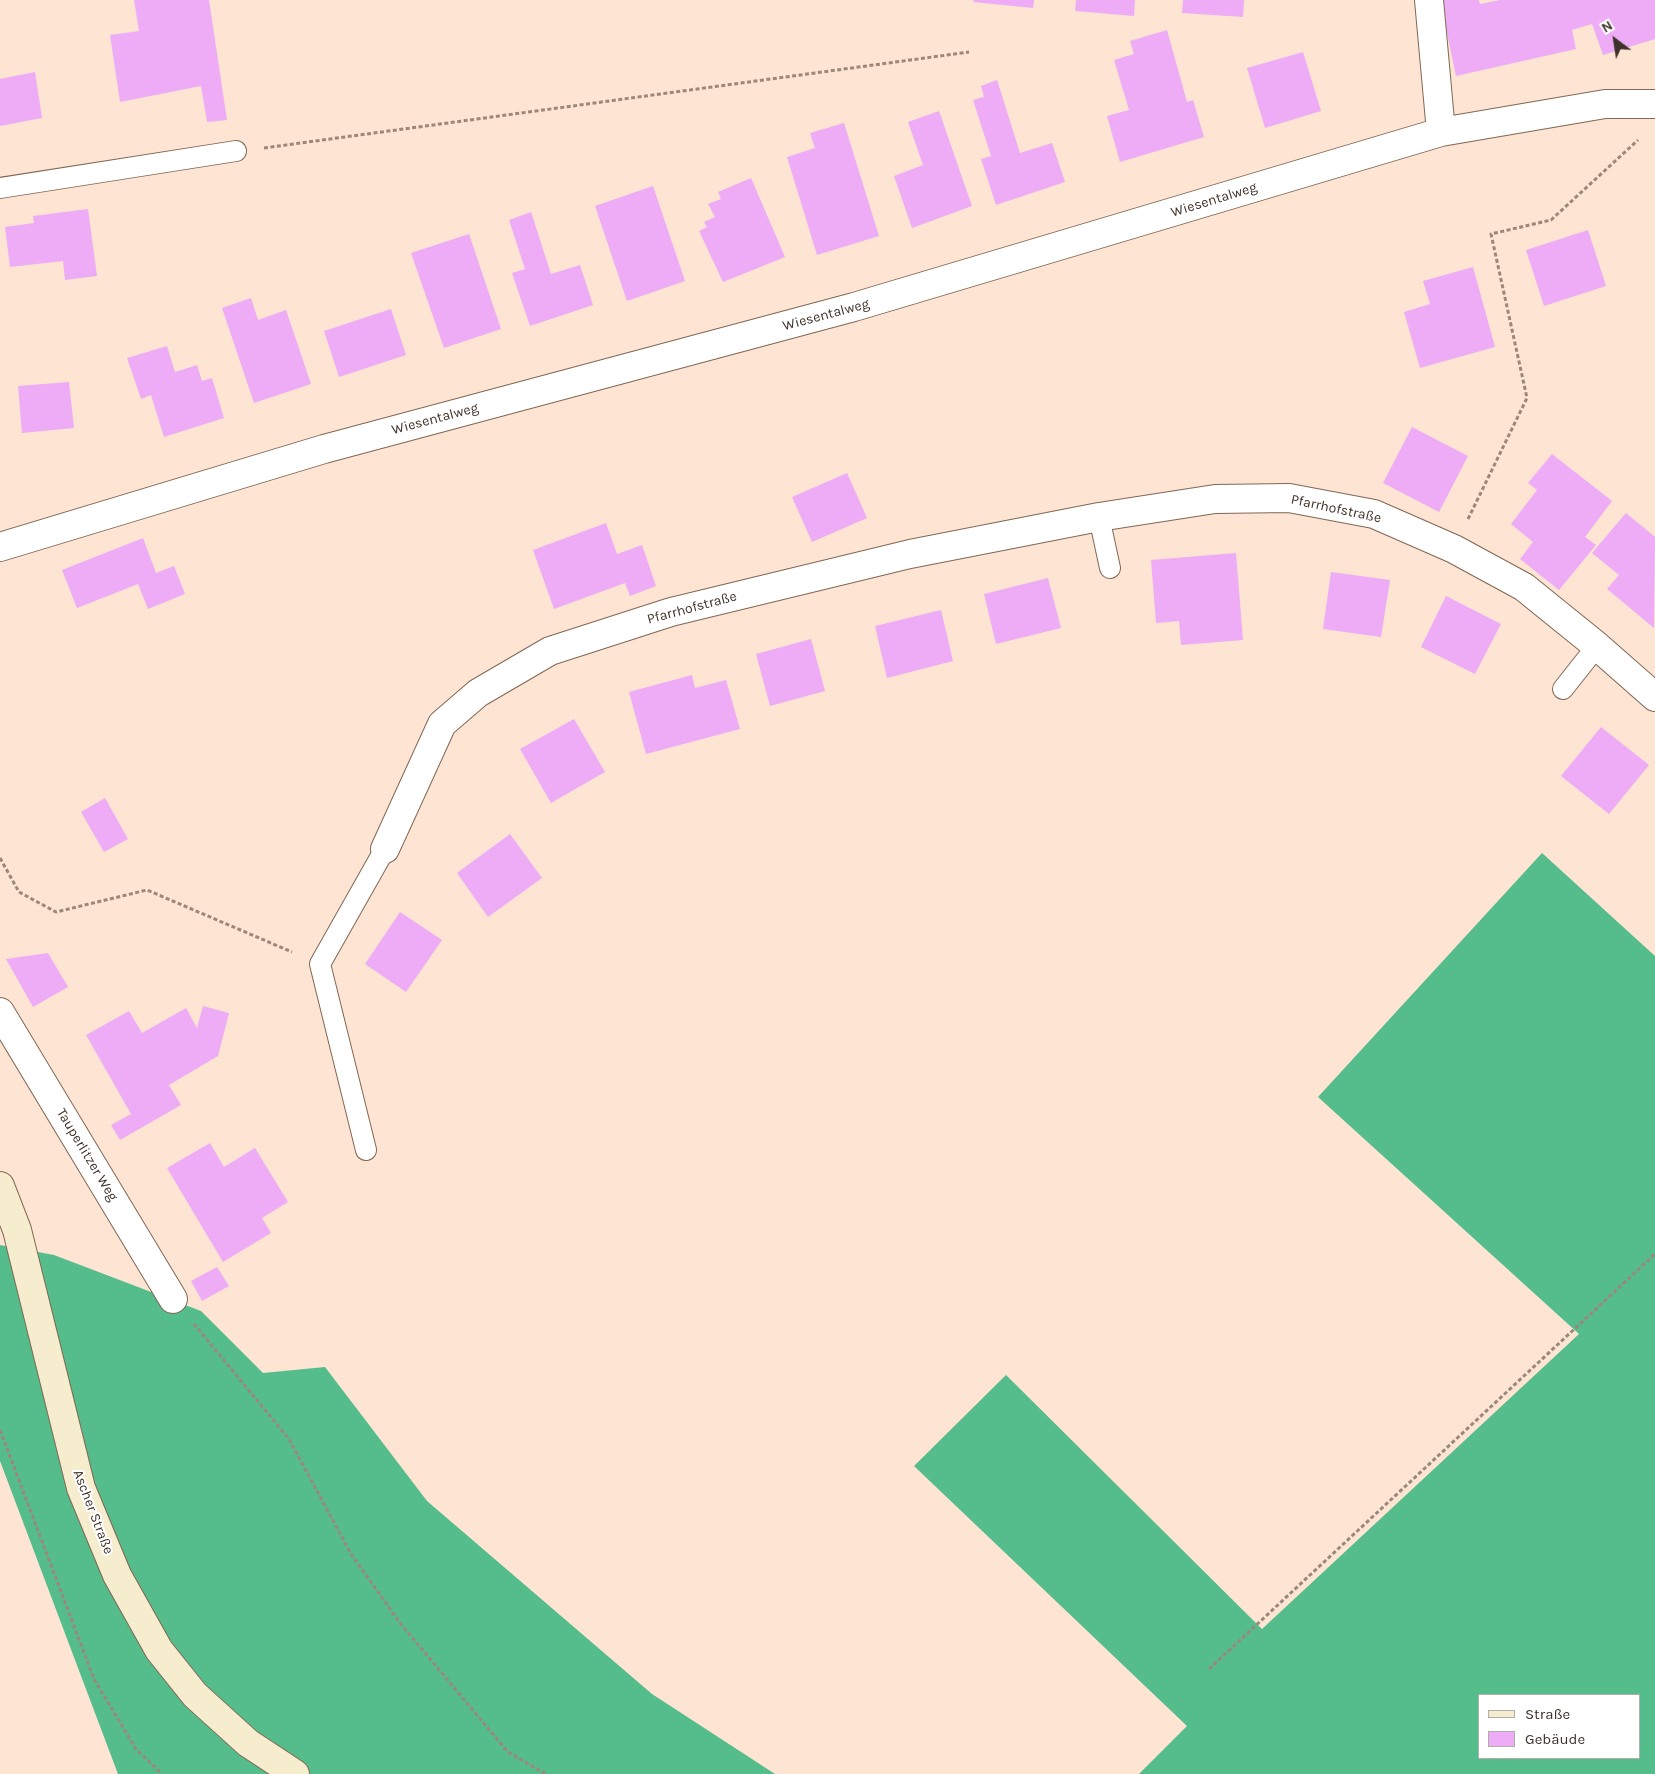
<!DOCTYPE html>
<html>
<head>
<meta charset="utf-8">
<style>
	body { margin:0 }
	#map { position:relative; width:1655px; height:1774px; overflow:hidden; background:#fde4d3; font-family:Karla,sans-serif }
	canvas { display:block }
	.legend { position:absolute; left:1478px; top:1694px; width:162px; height:65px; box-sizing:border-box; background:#fff; border:1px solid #b1ada9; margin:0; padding:6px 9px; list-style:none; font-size:15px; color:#3d3229 }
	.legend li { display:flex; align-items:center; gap:10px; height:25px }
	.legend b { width:25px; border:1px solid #b1ada9 }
	.north { position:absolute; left:1590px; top:15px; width:50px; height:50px; -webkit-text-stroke:4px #fff; paint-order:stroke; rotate:329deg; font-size:14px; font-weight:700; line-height:20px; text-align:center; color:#3d3229 }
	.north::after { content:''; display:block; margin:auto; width:18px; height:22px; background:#3d3229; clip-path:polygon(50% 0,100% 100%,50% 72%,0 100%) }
</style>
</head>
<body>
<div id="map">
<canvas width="1655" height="1774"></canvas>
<ul class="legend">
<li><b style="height:6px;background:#f6edcf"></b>Straße</li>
<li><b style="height:14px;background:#edacf5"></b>Gebäude</li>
</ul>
<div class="north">N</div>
</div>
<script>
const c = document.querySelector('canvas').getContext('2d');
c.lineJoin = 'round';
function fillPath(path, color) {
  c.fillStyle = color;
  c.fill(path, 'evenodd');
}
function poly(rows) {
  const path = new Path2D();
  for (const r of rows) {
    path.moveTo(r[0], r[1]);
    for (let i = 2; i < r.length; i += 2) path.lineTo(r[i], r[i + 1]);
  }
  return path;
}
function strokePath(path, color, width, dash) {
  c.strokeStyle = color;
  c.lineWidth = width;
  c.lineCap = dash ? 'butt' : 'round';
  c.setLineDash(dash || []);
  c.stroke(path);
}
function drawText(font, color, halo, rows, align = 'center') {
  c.font = font + ' Karla,sans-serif';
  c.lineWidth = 4;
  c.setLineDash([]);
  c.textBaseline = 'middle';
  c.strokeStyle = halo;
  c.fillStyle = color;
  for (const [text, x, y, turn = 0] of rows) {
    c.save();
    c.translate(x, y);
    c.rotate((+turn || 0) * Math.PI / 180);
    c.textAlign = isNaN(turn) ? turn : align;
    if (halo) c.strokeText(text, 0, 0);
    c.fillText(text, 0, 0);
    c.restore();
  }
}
fillPath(poly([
	[1542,853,1655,956,1655,1774,1139,1774,1187,1726,914,1466,1006,1375,1262,1629,1579,1334,1318,1097],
	[1639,1695,1639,1758,1479,1758,1479,1695],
	[0,1245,54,1255,201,1311,263,1373,325,1367,427,1501,652,1694,775,1774,118,1774,0,1461]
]), '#55bc8b');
fillPath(poly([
	[134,0,209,0,227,120,207,122,201,86,120,102,110,35,139,31],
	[974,0,1034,0,1033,8,973,2],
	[1076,0,1135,0,1134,16,1075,11],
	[1183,0,1244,0,1243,17,1182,13],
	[1440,0,1479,0,1480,4,1500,0,1655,0,1655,39,1603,55,1592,24,1572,30,1576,49,1456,76],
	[1167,30,1187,102,1193,100,1204,137,1120,162,1107,116,1129,110,1114,60,1134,54,1130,41],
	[1303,52,1321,111,1265,128,1247,68],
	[35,72,42,118,0,126,0,79],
	[997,80,1020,153,1052,143,1065,182,996,205,981,159,991,156,973,100,984,97,981,86],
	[939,111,972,206,912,228,894,176,923,165,908,122],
	[844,123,879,236,817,255,787,157,815,148,810,133],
	[751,178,785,257,723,282,699,231,707,227,704,222,715,217,708,204,721,199,718,192],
	[653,186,685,281,627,301,595,206],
	[88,209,97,276,65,280,63,261,10,267,5,227,34,223,33,216],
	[531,212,551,274,580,265,593,305,530,326,512,273,525,269,509,220],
	[1588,230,1606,286,1544,306,1526,250],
	[469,234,501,329,444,348,411,253],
	[1473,267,1495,347,1420,368,1404,312,1430,304,1423,281],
	[251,298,258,320,286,310,311,384,254,403,222,308],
	[391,309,406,355,339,377,324,331],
	[167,346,175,372,197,365,202,381,212,378,224,418,164,437,151,395,141,399,127,358],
	[69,382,74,428,22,433,18,386],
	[1412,427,1468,456,1439,512,1383,483],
	[1552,454,1612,501,1585,537,1596,545,1559,590,1520,559,1533,542,1511,524,1537,490,1528,483],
	[847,473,867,518,812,542,792,497],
	[1626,513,1655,537,1654,628,1607,589,1619,575,1592,553],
	[606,523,617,554,642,545,656,586,630,596,625,583,554,609,533,550],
	[143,538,156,573,174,566,185,594,148,609,138,584,77,608,62,570],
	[1236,553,1243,640,1181,645,1179,621,1156,623,1151,560],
	[1331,572,1390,580,1381,637,1323,629],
	[1048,578,1061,628,996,644,984,594],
	[1446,596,1501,624,1475,674,1421,647],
	[941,610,953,661,887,678,875,626],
	[811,639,825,691,770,706,756,654],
	[692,675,695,688,726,680,740,729,646,754,629,692],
	[574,719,605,772,551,803,520,749],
	[1601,727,1649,765,1609,814,1561,776],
	[105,798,128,839,104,852,81,812],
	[510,834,542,878,488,917,457,873],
	[400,912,442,940,406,992,365,964],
	[48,953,68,987,33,1007,6,959],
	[203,1006,229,1013,218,1056,169,1085,181,1105,120,1140,111,1125,131,1114,86,1035,129,1011,142,1033,186,1008,197,1028],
	[210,1143,224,1167,255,1148,288,1202,262,1218,271,1233,223,1262,167,1168],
	[217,1267,229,1286,202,1301,191,1281]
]), '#edacf5');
const lane = poly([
	[0,188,236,151],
	[1099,517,1110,568],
	[1563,689,1597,646],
	[366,1150,320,964,385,849]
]);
const street = poly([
	[1429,0,1441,132],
	[0,547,324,449,854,307,1441,132,1605,104,1655,104],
	[385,849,442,724,478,693,550,651,671,612,910,554,1099,517,1215,499,1289,498,1374,514,1454,549,1524,587,1597,646,1655,697],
	[0,1012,173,1299]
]);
const secondary = poly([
	[0,1186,17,1230,81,1488,117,1575,159,1650,195,1695,248,1743,295,1774]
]);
strokePath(lane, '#816754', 22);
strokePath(street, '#816754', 30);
strokePath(secondary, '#816754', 30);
strokePath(poly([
	[264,148,969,52],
	[1468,519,1527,398,1491,234,1551,220,1638,140],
	[0,858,19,892,56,912,147,890,292,952],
	[194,1324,289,1439,351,1554,400,1623,508,1752,546,1774],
	[0,1430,94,1679,136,1749,162,1774],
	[1209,1669,1655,1254]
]), '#9a887b', 3, [4, 2.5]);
strokePath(lane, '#fff', 20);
strokePath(street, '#fff', 28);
strokePath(secondary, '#f6edcf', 28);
drawText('14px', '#3d3229', '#fff', [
	["Wiesentalweg",1214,200,-17],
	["Wiesentalweg",826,315,-15],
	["Wiesentalweg",435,419,-15],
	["Pfarrhofstraße",1336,509,12],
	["Pfarrhofstraße",692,608,-15],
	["Tauperlitzer Weg",87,1155,59],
	["Ascher Straße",93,1512,69]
]);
</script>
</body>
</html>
